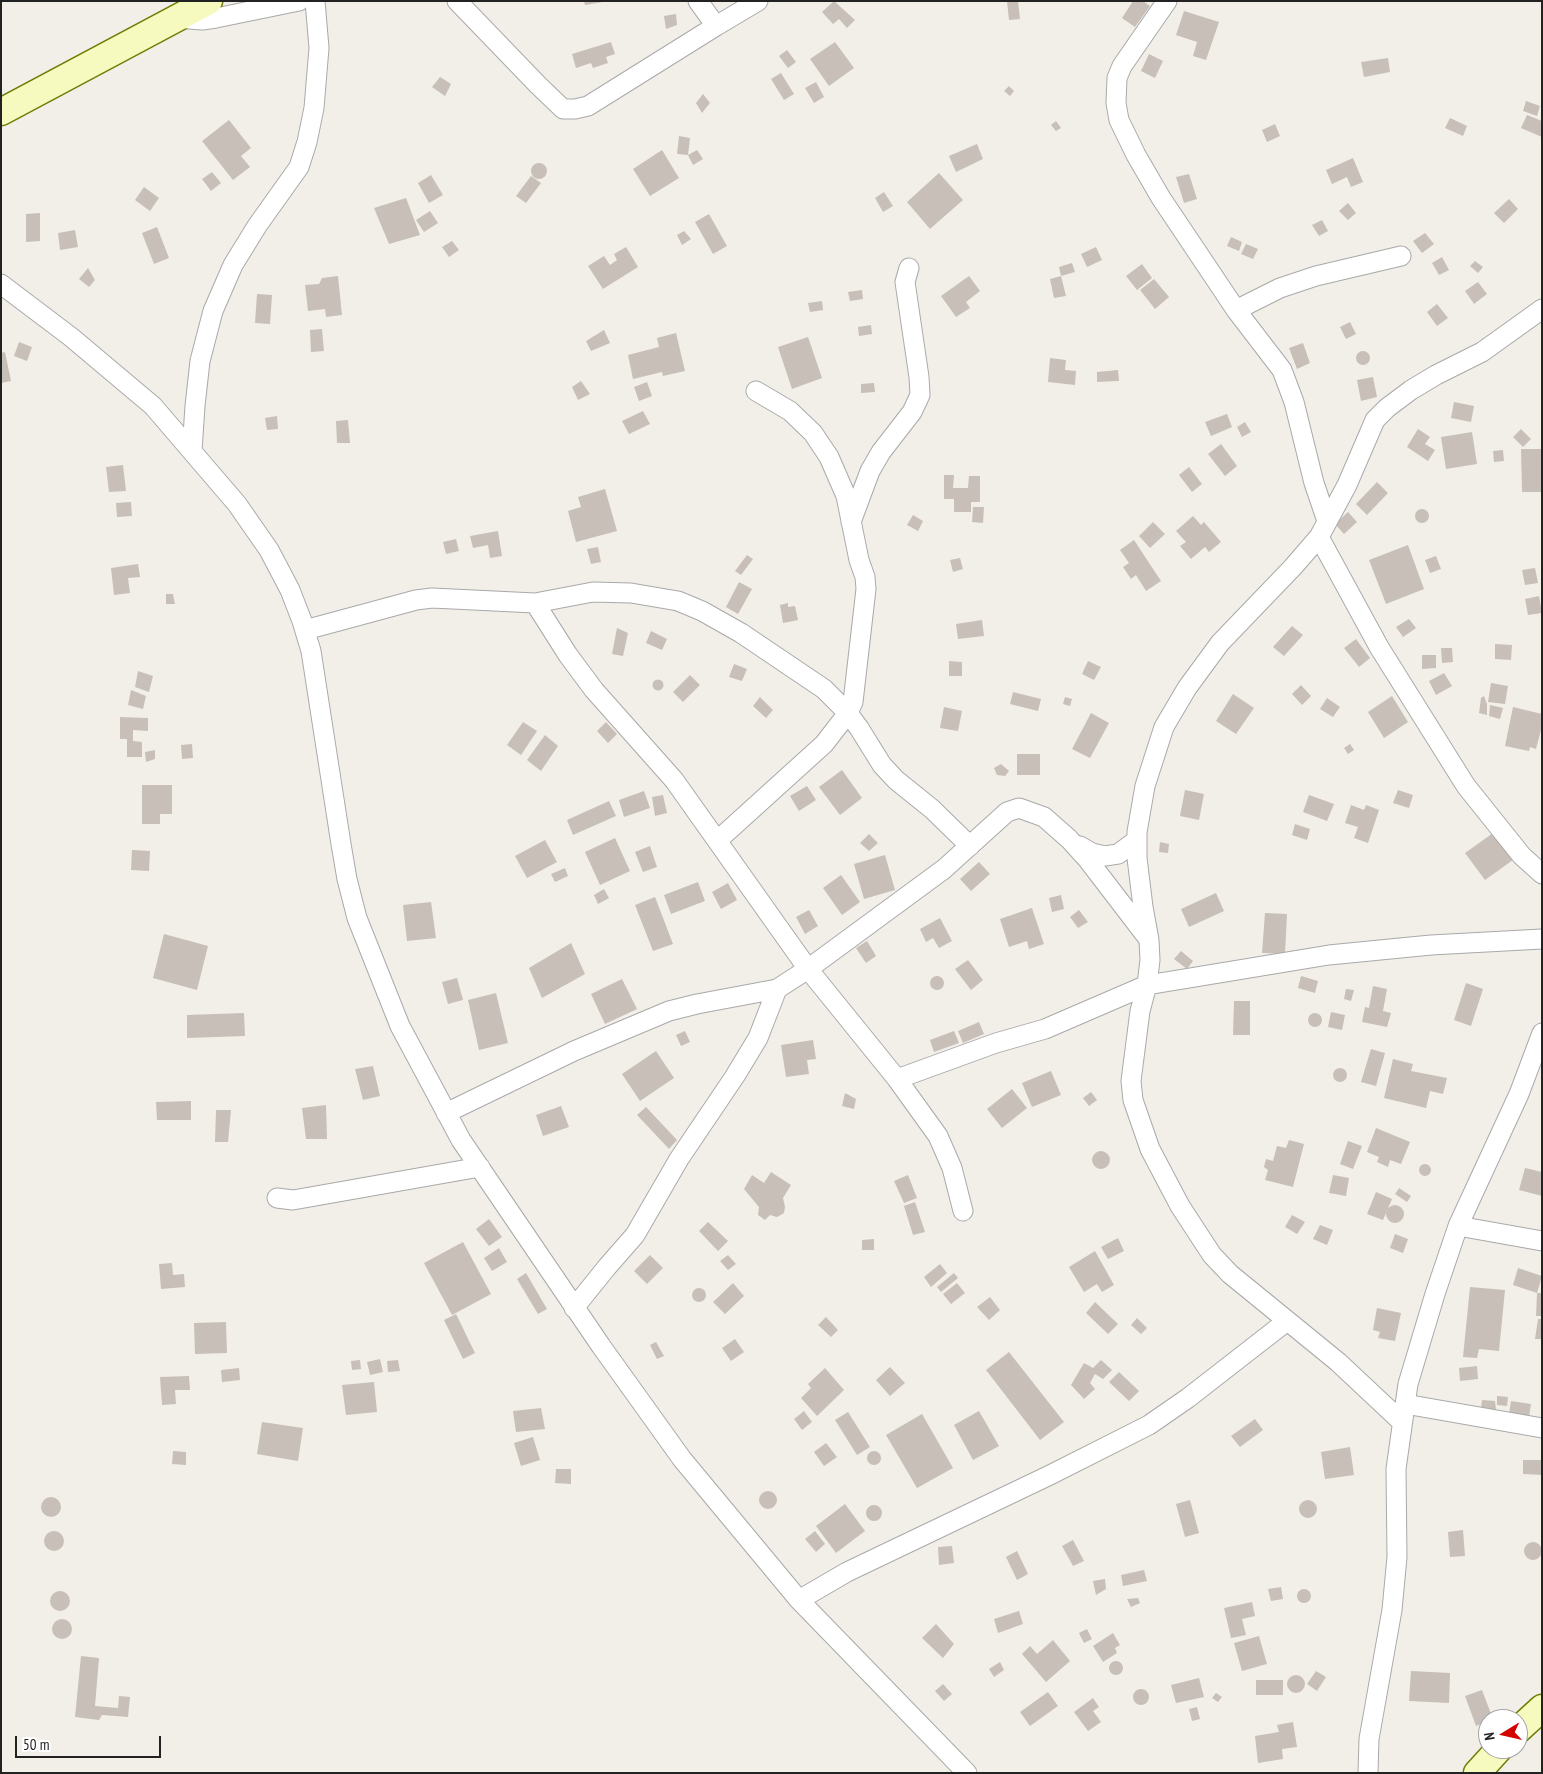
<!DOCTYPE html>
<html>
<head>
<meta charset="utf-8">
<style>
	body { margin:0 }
	#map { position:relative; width:1543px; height:1774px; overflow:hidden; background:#f2efe9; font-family:"PT Sans Narrow",sans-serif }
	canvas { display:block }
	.frame { position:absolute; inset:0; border:2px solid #222; pointer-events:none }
	.north { position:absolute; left:1478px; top:1709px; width:50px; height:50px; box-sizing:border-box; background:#fff; border:1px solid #a7a7a7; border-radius:50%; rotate:261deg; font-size:14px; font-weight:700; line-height:20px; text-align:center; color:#222 }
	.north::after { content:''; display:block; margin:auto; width:18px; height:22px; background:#d40000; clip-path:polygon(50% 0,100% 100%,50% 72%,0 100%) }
	.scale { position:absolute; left:15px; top:1736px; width:146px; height:22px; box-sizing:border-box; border:2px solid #222; border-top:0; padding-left:6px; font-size:15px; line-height:18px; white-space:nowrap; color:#222; -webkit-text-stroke:4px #fff; paint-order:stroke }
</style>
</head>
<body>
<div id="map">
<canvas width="1543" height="1774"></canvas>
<div class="frame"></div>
<div class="north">N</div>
<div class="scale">50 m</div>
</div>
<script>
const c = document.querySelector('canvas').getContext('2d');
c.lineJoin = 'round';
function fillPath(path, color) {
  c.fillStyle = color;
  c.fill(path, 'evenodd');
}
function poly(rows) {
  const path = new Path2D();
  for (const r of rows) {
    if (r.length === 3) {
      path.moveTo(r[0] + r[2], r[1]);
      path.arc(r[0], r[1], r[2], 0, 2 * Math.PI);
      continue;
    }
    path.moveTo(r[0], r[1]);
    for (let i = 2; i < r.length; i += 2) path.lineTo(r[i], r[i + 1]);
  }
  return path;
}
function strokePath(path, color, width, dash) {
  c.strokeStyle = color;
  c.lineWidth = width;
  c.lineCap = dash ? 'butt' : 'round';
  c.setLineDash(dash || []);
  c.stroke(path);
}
fillPath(poly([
	[584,1,603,1,603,2,585,5],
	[834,1,855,20,847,28,839,19,833,24,822,12],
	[1007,1,1018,1,1020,19,1009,20],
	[1133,1,1143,1,1150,6,1135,27,1122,18],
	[1184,11,1219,22,1206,60,1193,56,1197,42,1176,35],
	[676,14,677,25,666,29,664,16],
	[611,42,615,54,606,57,608,63,593,68,591,63,576,68,572,54],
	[835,42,854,68,829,86,810,59],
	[787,50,796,62,788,68,779,56],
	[1149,54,1163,61,1155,78,1141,71],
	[1388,58,1390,72,1364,77,1361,62],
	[781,73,794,94,784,100,771,79],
	[440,77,451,84,445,96,432,87],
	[816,82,824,97,814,103,805,88],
	[1009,86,1014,91,1010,96,1004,91],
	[703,94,710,103,702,113,696,103],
	[1526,101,1540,106,1537,116,1523,111],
	[1527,115,1542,121,1542,137,1521,128],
	[1450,118,1467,126,1463,136,1445,128],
	[229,120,251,148,241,156,250,167,233,180,202,141],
	[1056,121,1061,128,1056,131,1051,125],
	[1275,124,1280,136,1267,142,1262,130],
	[679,136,690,138,688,155,677,154],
	[977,144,983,159,956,172,949,156],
	[662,150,679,178,650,196,633,169],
	[697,150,703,159,693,165,688,155],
	[1353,158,1363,182,1351,187,1347,177,1332,184,1326,170],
	[539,171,8],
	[212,172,221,183,211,191,202,179],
	[939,173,963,200,930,229,907,202],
	[1189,174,1197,199,1184,203,1176,177],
	[431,175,443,195,429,203,418,183],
	[531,176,541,183,526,203,516,196],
	[144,187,159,198,150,211,135,200],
	[884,192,893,206,883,212,875,198],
	[406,198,420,235,389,244,374,208],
	[1509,199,1518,209,1504,223,1494,213],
	[1348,203,1356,213,1348,220,1339,211],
	[430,211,438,223,424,232,416,220],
	[40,213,40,241,26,242,26,214],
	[709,214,727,246,713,254,695,222],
	[1322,220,1328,231,1319,236,1312,225],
	[157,227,169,258,154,264,142,233],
	[75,230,78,247,60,250,58,233],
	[684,231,691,239,682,245,677,235],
	[1425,233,1434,244,1422,253,1413,241],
	[1231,237,1242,242,1239,251,1227,246],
	[452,241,459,250,449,257,442,247],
	[1246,244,1258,249,1253,259,1241,254],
	[626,247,638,267,603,289,588,266,604,256,610,265,617,260,614,254],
	[1096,247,1102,260,1087,267,1081,254],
	[1442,257,1449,270,1439,275,1432,263],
	[1475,261,1483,267,1478,273,1470,266],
	[1072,263,1075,272,1061,276,1059,267],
	[1142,264,1152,278,1137,290,1126,276],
	[88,268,95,280,89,287,79,279],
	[338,276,342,315,326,317,325,309,308,311,305,285,319,284,322,278],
	[969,276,980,291,966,302,970,308,956,317,941,296],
	[1061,276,1066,296,1054,298,1050,279],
	[1154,279,1169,297,1155,309,1140,290],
	[1478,282,1487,294,1474,304,1465,291],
	[862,290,863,299,850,301,848,292],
	[257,294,272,295,270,324,255,323],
	[822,301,823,310,810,312,808,303],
	[1437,304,1448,318,1437,326,1427,312],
	[1350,322,1356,334,1346,339,1340,327],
	[871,325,872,334,859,336,858,327],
	[322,329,324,351,311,352,310,330],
	[604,330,610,343,591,351,586,341],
	[676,333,685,371,663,376,662,372,633,379,628,355,659,347,657,338],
	[808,337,822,378,792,389,778,347],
	[19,342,32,347,27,361,14,356],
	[1303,343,1310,363,1297,369,1289,348],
	[1363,358,7],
	[5,352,11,381,1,383,1,353],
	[1050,358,1066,360,1065,370,1076,371,1075,385,1048,382],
	[1118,370,1119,381,1097,382,1097,372],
	[1373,377,1377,397,1361,401,1357,380],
	[581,381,590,394,578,400,572,387],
	[647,382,652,396,639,401,634,387],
	[874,383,875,392,861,393,861,384],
	[1454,402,1474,406,1471,422,1451,418],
	[643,411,650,424,629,434,622,421],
	[1227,414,1232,427,1211,436,1205,422],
	[277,416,278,429,267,430,265,418],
	[348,420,350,443,337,443,336,421],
	[1245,422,1251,432,1242,437,1237,427],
	[1418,429,1430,437,1425,444,1435,450,1428,461,1407,447],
	[1521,429,1531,439,1523,447,1513,437],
	[1472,432,1477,464,1446,469,1441,437],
	[1221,444,1237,466,1225,476,1208,454],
	[1521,449,1542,449,1542,492,1522,492],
	[1503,450,1504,461,1494,462,1493,451],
	[123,465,126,491,109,492,106,467],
	[1189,467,1202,484,1192,492,1179,475],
	[944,475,954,475,953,488,968,488,969,476,980,476,980,502,971,502,971,512,954,512,954,499,944,499],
	[1377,482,1388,493,1367,515,1356,504],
	[605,489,617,531,576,542,568,511,581,507,578,497],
	[131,502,132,516,117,517,116,503],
	[973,507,984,507,983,523,972,522],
	[1422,516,7],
	[1348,512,1357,522,1344,534,1335,524],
	[913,515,923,521,918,531,907,525],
	[1193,516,1201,525,1204,522,1221,542,1209,552,1205,547,1191,559,1180,546,1186,542,1176,531],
	[1153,522,1165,534,1150,548,1139,536],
	[498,531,502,556,490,558,488,545,473,548,470,536],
	[456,539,459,551,446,554,443,542],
	[1134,540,1161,581,1146,591,1136,575,1131,579,1123,567,1129,563,1120,550],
	[1408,545,1424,589,1386,604,1369,560],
	[598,547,601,562,591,564,587,549],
	[747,555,753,559,741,575,735,571],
	[1436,556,1441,569,1430,573,1425,560],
	[960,558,963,569,953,572,950,560],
	[138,564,140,577,128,578,130,593,114,595,111,568],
	[1535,568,1538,583,1525,585,1522,570],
	[739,582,752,589,738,614,726,607],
	[166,594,173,594,175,604,166,604],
	[1539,596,1542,613,1528,615,1525,599],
	[788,603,788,607,795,606,798,620,783,623,780,605],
	[1409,619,1416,628,1403,637,1396,627],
	[982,620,984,636,958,639,956,624],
	[1292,626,1303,635,1284,656,1273,647],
	[617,628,628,633,623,656,612,654],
	[651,631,667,639,662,650,646,643],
	[1356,639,1370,658,1359,667,1344,648],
	[1495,644,1512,645,1511,660,1495,659],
	[1441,648,1452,648,1453,662,1442,663],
	[1422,655,1436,655,1436,668,1422,669],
	[949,661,962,662,962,676,949,676],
	[1088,661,1101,667,1094,680,1082,674],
	[734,664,747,669,742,681,729,677],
	[138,671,153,676,149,692,135,687],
	[1444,673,1452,686,1436,695,1429,681],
	[690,675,700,685,683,702,673,692],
	[658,685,5.5],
	[1491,683,1508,686,1505,704,1488,702],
	[1301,685,1311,696,1302,705,1292,694],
	[131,690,146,696,143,709,128,705],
	[1013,692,1041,699,1038,711,1010,704],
	[1233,694,1254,708,1236,734,1216,721],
	[1392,696,1408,722,1384,738,1368,712],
	[1484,696,1487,704,1487,715,1479,713,1481,698],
	[760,697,773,710,766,718,753,706],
	[1065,697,1072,699,1070,706,1063,704],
	[1327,698,1340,707,1333,717,1320,709],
	[1490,705,1503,708,1500,719,1489,716],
	[944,707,962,711,958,731,940,728],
	[1513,707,1542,714,1542,731,1541,730,1536,749,1530,747,1529,751,1505,746],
	[1091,713,1109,723,1090,758,1072,749],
	[120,717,148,718,148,731,133,730,133,741,142,742,142,757,127,757,127,739,120,739],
	[523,722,537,731,521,755,507,745],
	[606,722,617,734,608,743,597,731],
	[545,735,558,746,541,771,527,760],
	[192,744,193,758,182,759,181,745],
	[1350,744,1354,750,1348,754,1344,748],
	[155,750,155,759,146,762,145,752],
	[1017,754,1040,754,1040,775,1017,775],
	[1001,764,1009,771,1005,776,997,775,994,768],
	[842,770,862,798,840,815,819,787],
	[142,785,172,785,172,814,160,814,160,824,142,824],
	[807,786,816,800,799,811,790,796],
	[1185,790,1204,794,1199,820,1180,816],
	[1398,790,1413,795,1409,808,1393,803],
	[644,791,650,808,624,817,619,800],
	[663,795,667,813,655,816,652,797],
	[1309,795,1334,804,1327,821,1303,812],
	[609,801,616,816,573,835,567,820],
	[1351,805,1364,810,1366,805,1379,810,1368,843,1354,838,1358,827,1345,823],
	[1295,824,1310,829,1307,840,1292,835],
	[1493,833,1513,860,1485,880,1465,853],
	[869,834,878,843,869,851,860,843],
	[615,838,630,871,600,885,585,852],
	[545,840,557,862,527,878,515,856],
	[1160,842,1169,844,1168,853,1159,852],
	[650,846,657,867,643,872,635,852],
	[132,850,150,851,149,871,131,870],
	[885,855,895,890,864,899,854,864],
	[979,862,990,874,971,891,960,879],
	[565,868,568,876,555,882,551,874],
	[841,875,860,902,842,915,823,888],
	[698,882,705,901,671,914,664,895],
	[728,883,737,900,721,909,712,892],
	[604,889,609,898,598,904,594,895],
	[1216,893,1224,911,1189,927,1181,909],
	[1061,895,1064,909,1052,912,1049,898],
	[655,897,673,944,653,951,635,905],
	[431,902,436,938,407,941,403,905],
	[1032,908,1044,944,1029,949,1027,941,1009,947,1000,919],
	[809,910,818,926,805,934,796,917],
	[1079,910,1088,922,1078,928,1070,917],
	[1265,913,1287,914,1285,954,1262,953],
	[940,918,952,941,939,948,933,938,926,942,920,929],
	[164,934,208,946,197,990,153,978],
	[867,941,876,956,866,963,856,948],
	[571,943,585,974,542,998,529,968],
	[1181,951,1193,961,1187,969,1174,959],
	[968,960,983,980,971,990,955,969],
	[1301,976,1318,981,1315,993,1298,988],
	[937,983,7],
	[457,978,463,1000,448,1004,442,982],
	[622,979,637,1009,605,1024,591,994],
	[1466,983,1483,989,1471,1026,1454,1020],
	[1373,986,1387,989,1383,1011,1391,1013,1387,1027,1362,1022,1365,1007,1369,1008],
	[1346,989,1354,990,1351,1001,1344,999],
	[496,993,508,1043,479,1050,468,1000],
	[1234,1001,1250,1001,1250,1035,1233,1035],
	[1331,1012,1345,1015,1342,1030,1328,1027],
	[1315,1020,7],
	[244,1013,245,1036,187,1038,187,1015],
	[979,1022,984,1034,963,1043,958,1031],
	[685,1031,690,1042,681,1046,676,1035],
	[954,1031,959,1043,934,1052,930,1040],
	[813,1040,816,1059,807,1060,809,1074,786,1077,781,1045],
	[1371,1049,1385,1053,1376,1086,1361,1082],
	[656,1051,674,1078,640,1101,622,1074],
	[1393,1059,1413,1064,1411,1071,1447,1078,1443,1094,1430,1091,1426,1108,1384,1098],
	[373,1066,380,1096,363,1100,355,1069],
	[1340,1075,7],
	[1051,1071,1061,1095,1032,1107,1022,1083],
	[1012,1089,1027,1108,1002,1128,987,1109],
	[1091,1092,1097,1100,1089,1106,1083,1098],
	[845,1093,856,1099,854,1109,842,1106],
	[191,1101,191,1120,157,1120,156,1102],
	[326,1105,327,1139,306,1139,302,1108],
	[561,1106,569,1127,543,1136,536,1115],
	[646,1107,677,1140,669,1149,637,1115],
	[216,1110,231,1110,228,1142,215,1142],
	[1376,1128,1410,1142,1401,1164,1390,1160,1388,1167,1377,1162,1379,1157,1367,1152],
	[1289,1140,1304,1144,1293,1187,1265,1180,1268,1170,1264,1167,1266,1159,1273,1161,1277,1146,1286,1148],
	[1348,1141,1362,1146,1353,1169,1340,1164],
	[1101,1160,9],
	[1425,1170,6],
	[1525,1168,1542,1172,1542,1196,1519,1190],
	[771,1172,791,1185,783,1198,785,1207,784,1213,777,1217,770,1215,765,1220,758,1215,759,1207,744,1189,752,1175,764,1183],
	[908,1175,917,1198,904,1203,894,1181],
	[1333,1175,1349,1178,1346,1196,1329,1193],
	[1399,1188,1411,1196,1407,1202,1395,1194],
	[1376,1192,1392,1199,1383,1220,1367,1214],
	[915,1202,925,1232,913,1235,904,1206],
	[1395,1214,9],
	[1292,1215,1305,1222,1297,1234,1285,1227],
	[489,1219,502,1237,489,1246,476,1229],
	[708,1222,728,1241,718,1251,699,1231],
	[1320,1225,1333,1230,1327,1245,1313,1239],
	[1395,1234,1408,1239,1403,1253,1390,1248],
	[1118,1238,1124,1251,1108,1259,1101,1247],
	[874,1239,874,1250,862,1250,862,1240],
	[463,1242,491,1294,452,1315,424,1263],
	[499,1248,507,1262,492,1271,484,1258],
	[1095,1251,1114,1285,1102,1292,1097,1284,1084,1292,1069,1267],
	[650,1255,663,1268,647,1284,634,1271],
	[728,1255,736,1264,728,1270,720,1261],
	[172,1263,173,1275,184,1274,185,1287,161,1289,159,1264],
	[940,1264,947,1273,931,1287,924,1277],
	[1518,1268,1542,1276,1537,1293,1513,1285],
	[526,1273,547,1309,538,1314,517,1279],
	[954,1273,958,1278,941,1292,937,1287],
	[733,1283,744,1296,725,1314,713,1302],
	[957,1283,965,1293,951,1304,943,1294],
	[1470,1287,1505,1290,1499,1351,1479,1349,1477,1358,1463,1357],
	[699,1295,7],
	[1537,1293,1542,1293,1542,1316,1536,1316],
	[990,1297,1000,1310,989,1320,977,1307],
	[1095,1302,1118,1324,1108,1334,1086,1313],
	[1377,1308,1401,1313,1395,1341,1378,1338,1380,1332,1373,1330],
	[456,1314,475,1353,463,1359,444,1320],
	[826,1317,838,1330,831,1337,818,1325],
	[1137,1318,1147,1328,1141,1334,1131,1325],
	[1538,1319,1542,1319,1542,1339,1535,1339],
	[226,1322,227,1353,195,1354,194,1323],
	[735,1339,744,1352,731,1361,722,1348],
	[656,1342,664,1356,657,1359,650,1345],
	[1009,1352,1064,1422,1040,1440,986,1370],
	[380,1359,383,1372,370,1375,367,1362],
	[360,1360,361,1369,352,1370,351,1361],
	[398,1360,400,1371,388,1372,387,1361],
	[1101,1360,1112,1370,1103,1379,1095,1374,1090,1383,1095,1389,1084,1399,1071,1385,1084,1363,1093,1368],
	[1477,1366,1478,1379,1460,1381,1459,1368],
	[890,1367,905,1383,890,1396,876,1380],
	[239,1368,240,1380,222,1382,221,1370],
	[825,1368,844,1390,817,1416,801,1398,811,1388,808,1384],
	[1119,1372,1139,1391,1129,1401,1109,1382],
	[189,1376,190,1390,175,1390,176,1404,162,1405,160,1377],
	[374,1382,377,1412,346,1415,342,1385],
	[1497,1396,1508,1397,1507,1406,1497,1405],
	[1482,1400,1495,1401,1496,1410,1481,1408],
	[1511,1401,1531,1404,1529,1417,1509,1414],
	[541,1408,545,1429,516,1432,513,1411],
	[804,1411,812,1422,802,1430,794,1419],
	[979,1411,999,1446,973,1460,954,1425],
	[848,1412,870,1447,857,1455,835,1420],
	[922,1414,953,1468,917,1488,886,1435],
	[1255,1419,1263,1430,1240,1447,1231,1436],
	[262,1422,303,1428,298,1461,257,1454],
	[533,1437,540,1460,521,1466,514,1443],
	[826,1443,837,1457,824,1466,814,1452],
	[1350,1447,1354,1475,1325,1479,1321,1452],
	[173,1451,186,1452,186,1465,172,1464],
	[874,1458,7],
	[1523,1460,1542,1460,1542,1475,1523,1474],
	[556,1469,571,1469,571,1484,555,1483],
	[768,1500,9],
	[51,1507,10],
	[1190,1500,1199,1533,1185,1537,1176,1504],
	[1308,1509,9],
	[845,1504,865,1531,836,1553,816,1526],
	[874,1513,8],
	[1463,1530,1465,1556,1450,1557,1448,1532],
	[815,1531,825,1544,816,1552,805,1539],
	[54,1541,10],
	[1073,1540,1084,1561,1073,1566,1062,1546],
	[1533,1551,9],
	[952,1546,954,1563,939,1565,938,1547],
	[1017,1551,1028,1574,1017,1580,1006,1557],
	[1144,1570,1147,1581,1123,1586,1121,1575],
	[1105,1579,1106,1589,1096,1595,1093,1581],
	[1281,1587,1283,1599,1271,1601,1268,1589],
	[1304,1596,7],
	[60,1601,10],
	[1138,1598,1140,1603,1131,1607,1127,1599],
	[1252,1602,1255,1616,1242,1619,1246,1635,1231,1638,1224,1608],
	[1019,1611,1023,1624,998,1633,994,1619],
	[62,1629,10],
	[936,1624,954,1644,943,1658,922,1638],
	[1087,1629,1092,1639,1084,1643,1079,1633],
	[1113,1633,1120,1645,1115,1648,1117,1653,1103,1662,1093,1646],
	[1259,1636,1267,1664,1242,1671,1234,1643],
	[1053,1640,1070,1661,1046,1682,1022,1654,1030,1646,1037,1654],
	[81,1656,99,1658,95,1706,118,1708,119,1696,130,1697,128,1717,102,1715,99,1720,75,1717],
	[1116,1668,7],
	[1000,1662,1004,1670,994,1677,989,1669],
	[1316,1671,1326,1677,1317,1691,1307,1684],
	[1411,1671,1450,1673,1449,1703,1409,1701],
	[1296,1684,9],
	[1199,1678,1204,1697,1176,1703,1171,1685],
	[1256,1680,1283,1680,1283,1695,1256,1695],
	[943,1684,952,1694,944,1701,935,1691],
	[1141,1697,8],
	[1482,1690,1493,1719,1488,1719,1488,1721,1476,1726,1465,1696],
	[1048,1692,1058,1706,1030,1726,1020,1712],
	[1216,1693,1222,1697,1218,1702,1212,1698],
	[1093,1698,1099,1707,1093,1711,1101,1722,1088,1731,1074,1712],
	[1197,1707,1200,1719,1192,1721,1189,1709],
	[1293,1722,1297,1747,1282,1749,1283,1759,1258,1763,1255,1736,1279,1732,1277,1725]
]), '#c7bfb8');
const street = poly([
	[457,1,538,85,563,109,575,109,588,106,716,26],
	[698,1,716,26,758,1],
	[1167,1,1122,66,1117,78,1116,103,1119,120,1136,155,1161,198,1236,310,1282,370,1294,402,1314,483,1327,521],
	[177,18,202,20,216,18,299,1],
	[1,284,71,337,153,406,237,504,269,550,290,590,302,621,311,651,341,844,347,879,357,918,400,1026,461,1140,601,1346,682,1459,799,1600,967,1773],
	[1236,310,1280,288,1316,276,1401,256],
	[192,451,195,406,200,361,213,311,233,265,257,226,299,167,307,142,314,108,319,48,315,1],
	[851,522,870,471,881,452,912,412,920,395,919,377,905,282,909,268],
	[1319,537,1379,647,1466,786,1522,856,1542,874],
	[535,603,568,655,594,690,674,780,808,969,897,1079,938,1136,952,1168,963,1211],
	[305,630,416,600,432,598,535,603,593,592,631,593,678,601,702,611,741,633,824,689,848,713,859,728,882,765,896,780,932,809,970,846],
	[718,840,824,744,848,713,853,702,866,589,865,577,859,560,846,496,829,457,813,433,790,411,756,391],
	[1080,846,1092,853,1105,856,1118,854,1137,840],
	[897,1079,996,1043,1045,1029,1147,985,1329,955,1431,945,1542,939],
	[446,1113,574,1051,669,1011,697,1004,777,989,808,969,944,869,1007,812,1019,808,1044,817,1069,839,1088,860,1147,937],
	[277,1198,293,1200,480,1167],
	[1458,1226,1542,1241],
	[574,1308,607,1267,635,1235,679,1159,735,1076,758,1038,777,989],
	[1405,1404,1542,1428],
	[1402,1422,1338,1362,1230,1274,1212,1255,1180,1206,1150,1149,1133,1100,1131,1081,1140,1011,1147,985,1150,960,1149,940,1143,907,1137,858,1137,832,1145,786,1164,727,1187,688,1220,643,1293,567,1319,537,1347,485,1375,420,1387,408,1411,390,1436,375,1482,352,1542,309],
	[799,1600,847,1572,1050,1475,1149,1425,1188,1398,1287,1321],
	[1368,1773,1369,1739,1392,1610,1397,1557,1396,1469,1408,1384,1435,1294,1458,1226,1519,1094,1542,1033]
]);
const secondary = poly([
	[1,112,209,1],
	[1518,1730,1542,1708],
	[1477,1773,1499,1749]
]);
strokePath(street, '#a9a9a9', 21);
strokePath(secondary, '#707d05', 29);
strokePath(street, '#fff', 19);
strokePath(secondary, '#f7fabf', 26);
</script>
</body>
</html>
